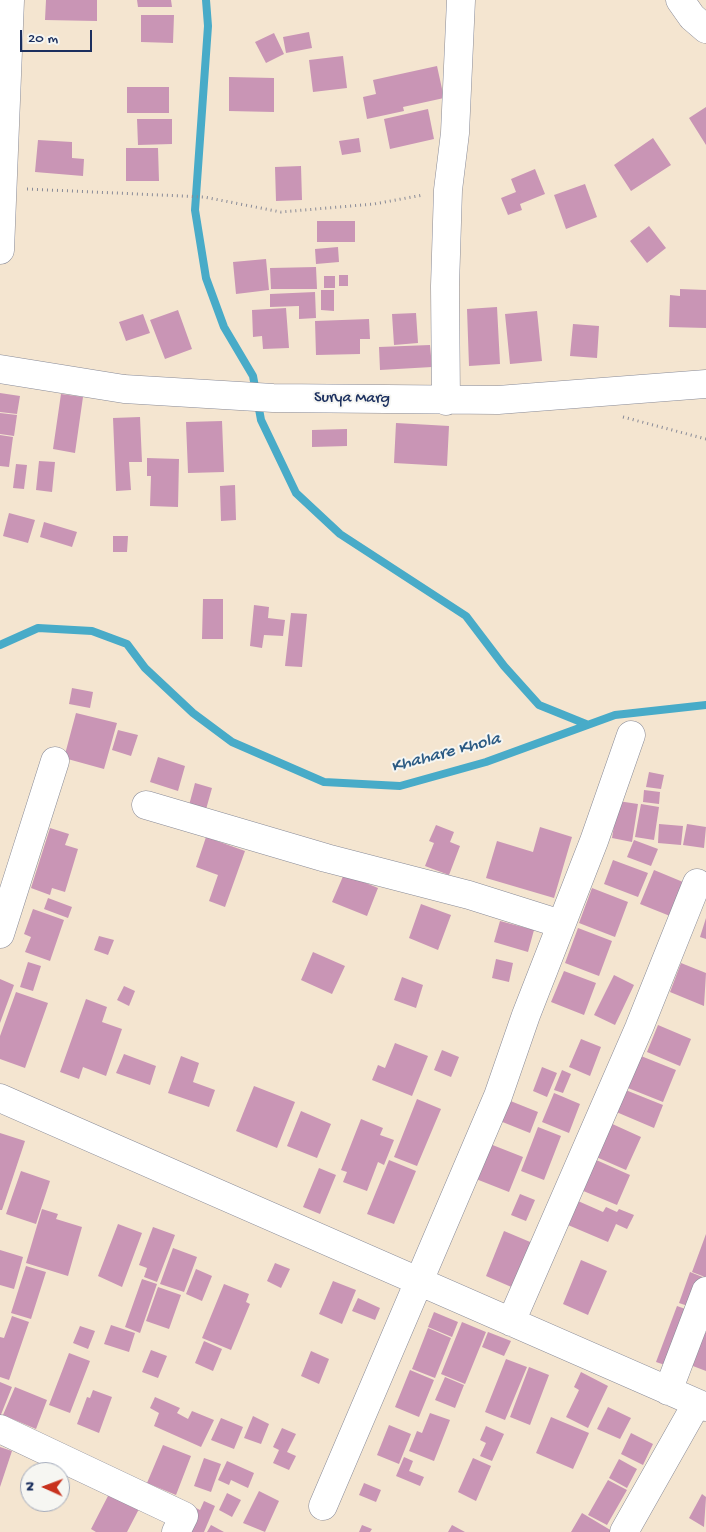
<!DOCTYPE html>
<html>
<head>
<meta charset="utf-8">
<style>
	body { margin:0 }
	#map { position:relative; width:706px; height:1532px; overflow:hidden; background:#f4e5d0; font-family:"Gochi Hand",sans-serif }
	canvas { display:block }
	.north { position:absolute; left:20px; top:1462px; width:50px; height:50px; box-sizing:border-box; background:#f6f6f2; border:1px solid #9ea6b7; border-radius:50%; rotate:272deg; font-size:14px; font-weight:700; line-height:20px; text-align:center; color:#1b2f5e }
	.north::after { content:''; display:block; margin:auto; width:18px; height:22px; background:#c8321e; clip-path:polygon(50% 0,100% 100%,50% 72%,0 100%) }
	.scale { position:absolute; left:20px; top:30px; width:72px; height:22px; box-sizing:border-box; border:2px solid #1b2f5e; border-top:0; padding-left:6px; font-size:15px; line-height:18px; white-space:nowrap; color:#1b2f5e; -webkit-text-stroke:4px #f6f6f2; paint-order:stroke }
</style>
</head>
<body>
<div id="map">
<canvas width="706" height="1532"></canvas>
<div class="north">N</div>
<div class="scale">20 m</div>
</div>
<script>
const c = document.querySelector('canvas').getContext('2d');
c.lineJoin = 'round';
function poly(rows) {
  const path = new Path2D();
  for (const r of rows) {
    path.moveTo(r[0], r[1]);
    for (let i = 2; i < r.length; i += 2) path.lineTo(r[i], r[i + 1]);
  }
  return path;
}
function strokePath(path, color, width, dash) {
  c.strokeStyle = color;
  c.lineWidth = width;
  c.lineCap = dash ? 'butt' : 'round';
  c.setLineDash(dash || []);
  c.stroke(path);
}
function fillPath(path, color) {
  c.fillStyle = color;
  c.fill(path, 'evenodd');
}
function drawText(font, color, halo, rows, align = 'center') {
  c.font = font + ' "Gochi Hand",sans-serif';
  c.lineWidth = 4;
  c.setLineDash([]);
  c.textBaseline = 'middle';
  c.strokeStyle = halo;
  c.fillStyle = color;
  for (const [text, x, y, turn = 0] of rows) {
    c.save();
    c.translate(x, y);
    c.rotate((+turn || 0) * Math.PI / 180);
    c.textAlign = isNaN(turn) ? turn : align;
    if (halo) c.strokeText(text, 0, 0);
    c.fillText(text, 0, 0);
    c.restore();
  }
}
strokePath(poly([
	[206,0,208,26,195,210,206,278,224,327,253,376,261,420,296,493,340,534,466,616,504,666,539,705,586,724],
	[0,645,38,628,92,631,127,644,145,668,193,713,232,742,324,782,400,786,486,762,615,715,706,705]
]), '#48abc8', 8);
fillPath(poly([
	[46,0,97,0,97,21,45,20],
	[137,0,171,0,172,7,138,7],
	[141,15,174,15,173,43,141,42],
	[309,32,312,48,286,53,283,37],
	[274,33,284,54,266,63,255,42],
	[343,56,347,88,313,92,309,60],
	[437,66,444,98,403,107,404,111,367,119,363,97,376,94,373,80],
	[229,77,274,78,274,112,229,111],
	[127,87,169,87,169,113,127,113],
	[706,107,706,145,689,118],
	[428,109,434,139,390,149,384,119],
	[137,119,172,119,172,144,138,145],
	[359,138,361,152,342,155,339,141],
	[653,138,671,165,631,191,614,165],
	[38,140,72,142,72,158,84,159,83,176,35,172],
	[126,148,158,148,159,181,126,181],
	[301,166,302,200,276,201,275,167],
	[535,169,545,194,520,204,522,210,508,215,501,198,516,192,511,179],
	[585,184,597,217,566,229,554,195],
	[317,221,355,221,355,242,317,242],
	[649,226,666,248,647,263,630,241],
	[338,247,339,262,316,264,315,249],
	[266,259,269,290,236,294,233,262],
	[316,267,317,289,271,289,270,268],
	[339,275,348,275,348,286,339,286],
	[324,276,335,276,335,288,324,288],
	[680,289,706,290,706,328,669,327,670,295,680,296],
	[321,290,334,290,334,311,321,310],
	[315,292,316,318,299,319,299,306,270,307,270,294],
	[497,307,500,364,469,366,467,309],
	[286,308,289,348,263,349,262,336,253,337,252,310],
	[178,310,192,349,165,359,150,320],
	[537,311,542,361,510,364,505,314],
	[416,313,418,343,394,345,392,314],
	[143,314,150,333,126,341,119,322],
	[369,319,370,339,360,339,360,354,316,355,315,321],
	[573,324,599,326,597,358,570,356],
	[430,345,432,367,380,370,379,347],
	[0,393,20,396,17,414,0,412],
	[61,394,83,397,75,453,53,449],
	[0,413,17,415,14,436,0,434],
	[140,417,142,462,129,462,131,490,116,491,113,418],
	[222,421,224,472,188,473,186,422],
	[396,423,449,426,447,466,394,463],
	[347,429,347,446,312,447,312,430],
	[0,435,13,437,9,467,0,466],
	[147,458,179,459,178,507,150,506,151,476,147,476],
	[39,461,55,462,52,492,36,490],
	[16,464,27,465,24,489,13,488],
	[235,485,236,520,221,521,220,486],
	[9,513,35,520,28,543,3,536],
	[44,522,77,532,72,547,40,537],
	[113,536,128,536,127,552,113,552],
	[203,599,223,599,223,639,202,639],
	[254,605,269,607,268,618,285,620,283,636,264,635,262,648,250,646],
	[291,613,307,614,302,667,285,666],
	[72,688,93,692,90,708,69,704],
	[76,713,117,723,104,769,64,758],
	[118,730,138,735,131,756,112,750],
	[158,757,185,766,178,791,150,782],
	[649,772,664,775,661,789,646,787],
	[195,783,212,788,205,813,188,809],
	[644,790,660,792,659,804,643,802],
	[618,801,638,804,632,842,612,838],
	[641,804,659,807,654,840,635,837],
	[659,824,683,826,681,845,658,843],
	[687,824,706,827,704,848,683,845],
	[436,825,454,832,450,842,460,846,449,875,425,866,434,843,429,841],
	[540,827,572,837,554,898,486,878,497,841,533,852],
	[50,828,69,834,65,845,78,849,65,892,52,888,50,895,31,888],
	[206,837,245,851,225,907,209,901,218,875,196,867],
	[634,840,658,849,651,866,627,857],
	[613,860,648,873,638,897,604,884],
	[654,870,683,882,670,916,640,904],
	[344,874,378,888,367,916,332,902],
	[592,888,628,902,615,937,579,923],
	[48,898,72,907,68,918,44,909],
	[421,904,451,915,438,950,409,938],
	[33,909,64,920,50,961,25,952,31,937,24,934],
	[706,918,706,939,700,937],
	[500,921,534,930,528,952,494,942],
	[578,928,612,941,599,976,565,963],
	[99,936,114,940,108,955,94,950],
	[313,952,345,966,332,994,301,980],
	[496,959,513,963,509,982,492,978],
	[28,962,41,966,33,991,20,987],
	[681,963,706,973,704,1006,670,992],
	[564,971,596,983,584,1015,551,1002],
	[614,975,634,985,615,1025,594,1015],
	[402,977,423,985,416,1008,394,1000],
	[0,979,14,985,0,1023],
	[124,986,135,991,129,1006,117,1000],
	[16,992,48,1003,25,1068,0,1059,0,1036],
	[86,999,107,1007,102,1022,122,1029,106,1076,83,1067,79,1079,60,1072],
	[658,1025,691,1039,680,1066,647,1052],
	[581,1039,601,1047,590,1076,569,1067],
	[395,1043,428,1056,412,1096,372,1080,378,1065,385,1068],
	[442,1050,459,1057,451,1077,434,1070],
	[124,1054,156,1066,150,1085,116,1073],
	[181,1056,199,1063,193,1082,215,1090,209,1107,168,1093],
	[641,1056,676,1070,663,1102,628,1088],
	[542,1067,557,1073,547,1097,533,1091],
	[562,1070,571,1074,563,1093,554,1090],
	[254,1086,295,1102,277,1148,236,1131],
	[623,1089,663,1105,654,1128,614,1111],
	[554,1093,580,1104,569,1133,542,1122],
	[503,1098,538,1112,530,1133,495,1119],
	[417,1099,441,1109,417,1166,394,1157],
	[301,1111,331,1124,317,1158,287,1146],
	[361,1119,383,1128,380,1135,394,1140,384,1165,378,1162,367,1191,343,1182,347,1172,341,1170],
	[608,1122,641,1137,626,1170,594,1156],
	[538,1127,561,1136,544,1180,521,1171],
	[0,1133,25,1141,2,1210,0,1210],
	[490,1144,523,1157,509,1192,476,1179],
	[594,1159,630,1175,617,1205,581,1190],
	[389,1160,416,1171,394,1224,367,1214],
	[319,1168,336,1175,320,1214,303,1207],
	[21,1171,50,1181,36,1224,6,1214],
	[520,1194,535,1200,526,1221,511,1215],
	[578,1201,603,1212,606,1207,617,1212,619,1209,634,1215,627,1229,616,1224,608,1242,568,1225],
	[42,1209,58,1214,56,1219,82,1227,68,1276,26,1263],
	[118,1224,142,1233,122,1287,98,1276],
	[153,1227,175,1235,157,1282,144,1277,147,1268,139,1265],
	[504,1231,535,1244,516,1289,486,1276],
	[706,1234,706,1276,705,1277,692,1272],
	[173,1248,197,1257,184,1292,160,1284],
	[0,1250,23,1257,14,1289,0,1285],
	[581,1260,607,1271,588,1315,563,1304],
	[275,1263,290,1269,281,1288,267,1281],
	[26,1266,46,1272,31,1319,11,1313],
	[196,1269,212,1276,202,1301,186,1294],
	[690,1272,705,1278,694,1308,679,1303],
	[142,1279,157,1284,140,1333,125,1327],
	[333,1281,356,1290,342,1324,319,1314],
	[224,1284,249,1294,246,1302,250,1304,231,1350,202,1338],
	[158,1287,181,1295,169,1329,146,1321],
	[358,1298,380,1308,375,1320,352,1311],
	[677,1306,691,1311,671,1367,656,1362],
	[434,1312,458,1322,452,1337,428,1327],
	[12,1316,29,1322,9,1380,0,1377,0,1337,4,1338],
	[462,1322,486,1332,465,1384,441,1374],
	[111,1325,135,1333,129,1352,104,1344],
	[80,1326,95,1331,88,1349,73,1343],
	[428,1328,451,1338,435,1378,412,1369],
	[698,1330,706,1333,706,1371,685,1363],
	[488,1332,511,1341,504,1356,482,1347],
	[204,1341,222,1349,213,1371,195,1363],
	[151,1350,167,1356,158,1378,142,1372],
	[311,1351,329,1359,319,1384,301,1376],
	[69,1353,90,1361,70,1413,49,1405],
	[506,1359,527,1367,505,1420,485,1412],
	[529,1367,549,1375,530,1425,510,1417],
	[410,1370,434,1380,419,1417,395,1407],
	[581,1372,608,1386,588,1428,566,1417,579,1390,574,1387],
	[445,1377,464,1385,455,1408,435,1400],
	[0,1382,12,1387,0,1417],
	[15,1387,47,1400,36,1429,3,1415],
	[93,1390,112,1397,99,1433,77,1424,87,1397,90,1398],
	[155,1397,180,1408,177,1413,188,1419,192,1411,214,1420,201,1447,154,1426,159,1413,150,1408],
	[608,1407,631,1418,620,1439,597,1429],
	[430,1413,450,1420,434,1461,409,1451,417,1431,422,1433],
	[253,1416,269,1424,261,1444,244,1438],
	[551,1417,589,1433,573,1469,536,1453],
	[221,1418,243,1427,234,1449,211,1440],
	[389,1425,411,1434,399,1464,377,1455],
	[486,1426,504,1434,492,1461,480,1456,486,1443,480,1440],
	[282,1428,296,1434,287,1452,296,1456,289,1470,273,1463,279,1450,273,1447],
	[631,1433,653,1444,643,1465,621,1454],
	[163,1445,191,1456,176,1495,147,1483],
	[0,1447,12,1451,0,1487],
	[404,1457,413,1461,409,1471,424,1477,420,1486,396,1476],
	[204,1458,221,1464,211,1492,194,1486],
	[473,1458,491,1466,476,1501,458,1492],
	[619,1459,637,1469,627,1488,609,1478],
	[227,1461,254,1473,248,1488,231,1480,229,1485,218,1480],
	[608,1480,627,1490,607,1525,588,1515],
	[364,1483,381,1490,376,1502,359,1495],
	[259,1491,279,1501,265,1532,243,1523],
	[227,1493,241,1500,232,1517,219,1510],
	[109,1494,139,1509,127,1532,96,1532,91,1529],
	[702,1494,706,1497,704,1527,689,1518],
	[204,1501,215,1506,204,1532,189,1532,194,1507,200,1510],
	[582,1513,612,1531,611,1532,571,1532],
	[211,1525,224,1532,207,1532],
	[362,1525,372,1529,370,1532,359,1532],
	[452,1525,465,1532,448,1532]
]), '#c995b5');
const minor = poly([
	[680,0,692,17,706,29],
	[0,250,10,0],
	[0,369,124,389,273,398,498,400,706,384],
	[446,401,445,286,448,190,455,133,461,0],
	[146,805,326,858,469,895,561,924],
	[0,934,55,761],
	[0,1098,706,1407],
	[511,1322,639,1028,697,883],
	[668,1391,706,1291],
	[0,1429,184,1516,176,1532],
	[323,1506,498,1096,526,1015,594,841,631,735],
	[624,1532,697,1403]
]);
strokePath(minor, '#888a97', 29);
strokePath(poly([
	[27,189,204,197,281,212,374,204,423,195],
	[623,417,706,439]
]), '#888a97', 3, [1, 4]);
strokePath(minor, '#fff', 28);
drawText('16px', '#1b2f5e', '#f6f6f2', [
	["Surya Marg",352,399,1]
]);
drawText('italic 18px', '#2b5a83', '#f6f6f2', [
	["Khahare Khola",446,754,-15]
]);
</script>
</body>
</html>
